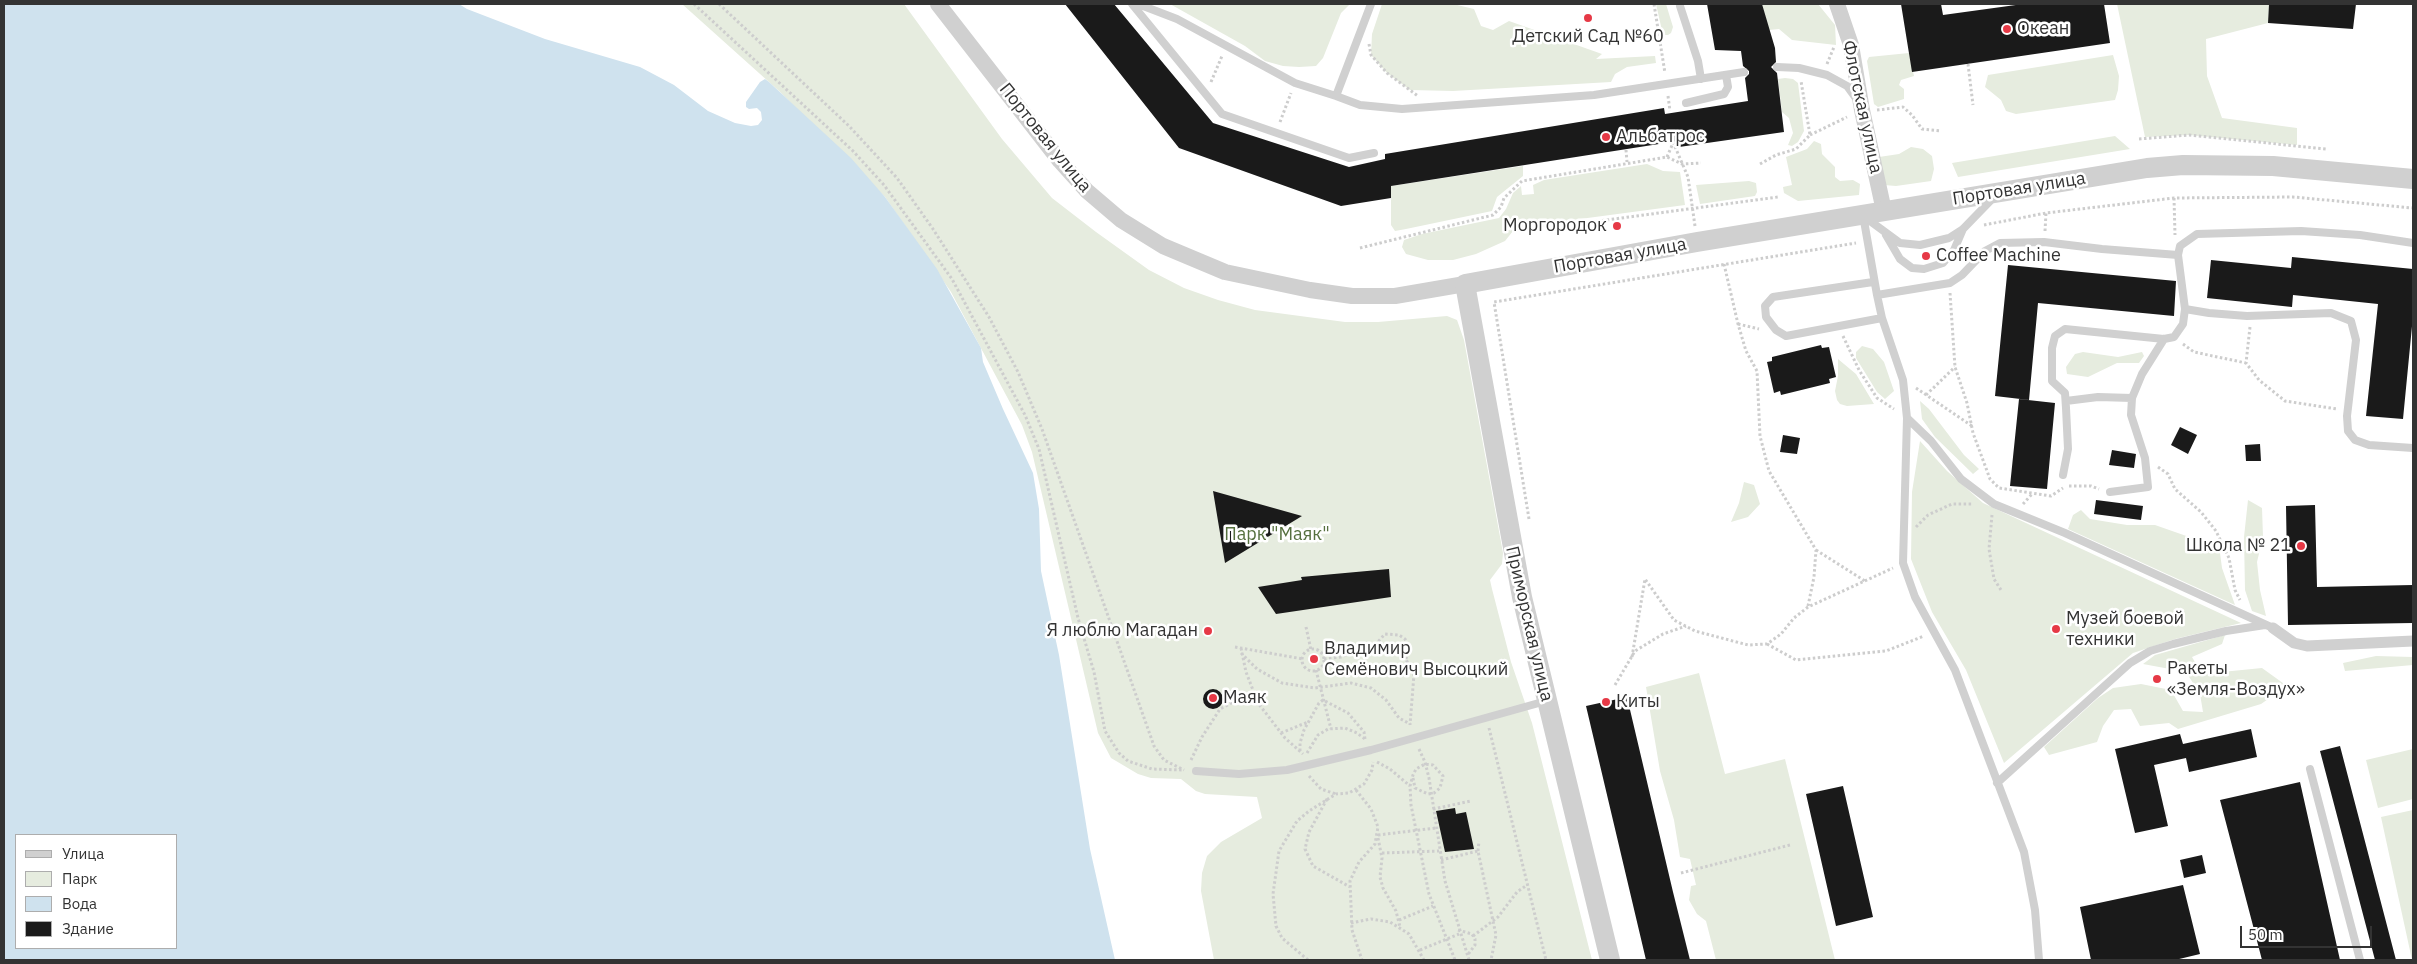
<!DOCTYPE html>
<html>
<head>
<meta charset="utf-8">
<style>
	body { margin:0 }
	#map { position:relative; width:2417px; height:964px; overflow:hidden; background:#fff; font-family:"IBM Plex Sans",sans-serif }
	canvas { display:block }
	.frame { position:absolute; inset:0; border:5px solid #333; pointer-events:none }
	.legend { position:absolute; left:15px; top:834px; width:162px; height:115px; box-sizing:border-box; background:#fff; border:1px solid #adadad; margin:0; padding:6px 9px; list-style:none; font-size:15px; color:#333 }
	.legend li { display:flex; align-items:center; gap:10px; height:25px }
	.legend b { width:25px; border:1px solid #adadad }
	.scale { position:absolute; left:2240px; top:926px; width:132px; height:22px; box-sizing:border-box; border:2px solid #333; border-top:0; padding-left:6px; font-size:15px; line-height:18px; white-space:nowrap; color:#333; -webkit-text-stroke:4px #fff; paint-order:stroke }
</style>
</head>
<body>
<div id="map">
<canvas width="2417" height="964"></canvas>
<div class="frame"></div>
<ul class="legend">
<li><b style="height:6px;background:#d0d0d0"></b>Улица</li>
<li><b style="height:14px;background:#e6ecdf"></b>Парк</li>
<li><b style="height:14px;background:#cfe2ee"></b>Вода</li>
<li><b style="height:14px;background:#1a1a1a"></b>Здание</li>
</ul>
<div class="scale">50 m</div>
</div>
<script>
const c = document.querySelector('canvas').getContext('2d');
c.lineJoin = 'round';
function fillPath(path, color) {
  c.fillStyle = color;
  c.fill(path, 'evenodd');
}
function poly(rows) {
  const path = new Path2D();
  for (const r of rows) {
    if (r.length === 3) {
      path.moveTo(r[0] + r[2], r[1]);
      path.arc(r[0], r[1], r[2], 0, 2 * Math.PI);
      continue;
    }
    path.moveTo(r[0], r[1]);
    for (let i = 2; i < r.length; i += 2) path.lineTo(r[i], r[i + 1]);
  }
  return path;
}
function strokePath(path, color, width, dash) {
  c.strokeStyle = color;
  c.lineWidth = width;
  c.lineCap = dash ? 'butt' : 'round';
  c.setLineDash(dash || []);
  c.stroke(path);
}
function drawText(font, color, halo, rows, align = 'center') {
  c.font = font + ' "IBM Plex Sans",sans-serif';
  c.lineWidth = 5;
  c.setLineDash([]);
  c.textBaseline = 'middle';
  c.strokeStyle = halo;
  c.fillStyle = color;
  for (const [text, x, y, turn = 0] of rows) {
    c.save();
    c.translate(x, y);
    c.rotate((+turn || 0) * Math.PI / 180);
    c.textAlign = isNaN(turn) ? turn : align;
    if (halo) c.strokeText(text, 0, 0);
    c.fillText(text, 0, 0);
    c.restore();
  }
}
fillPath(poly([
	[682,4,904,4,1002,139,1052,198,1096,232,1149,270,1184,288,1218,300,1255,310,1345,322,1378,322,1447,316,1457,320,1464,340,1503,553,1502,564,1490,580,1492,589,1511,662,1532,723,1592,960,1214,960,1201,891,1202,873,1207,856,1221,842,1262,818,1257,797,1205,794,1196,791,1181,779,1151,778,1138,774,1111,758,1098,733,1032,452,1022,425,951,292,885,197,779,91],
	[1170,4,1350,4,1341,13,1323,58,1316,66,1299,67,1283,66,1265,61,1245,46],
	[1382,4,1453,4,1474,9,1481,26,1493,30,1509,21,1602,54,1596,59,1655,56,1656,63,1627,67,1615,74,1611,82,1453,91,1410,90,1387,73,1371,55,1372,34],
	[1656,4,1666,4,1673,27,1671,33,1668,35,1663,35],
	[1762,4,1818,4,1835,25,1836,45,1792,40,1779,29,1769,30],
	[2117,4,2269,4,2268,23,2206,39,2207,76,2222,118,2297,128,2297,145,2189,135,2145,137],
	[1909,53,1914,76,1901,80,1899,85,1904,89,1904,99,1878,107,1874,104,1867,61,1869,57],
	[2113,55,2119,76,2118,90,2115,100,2016,114,2006,111,2001,100,1985,87,1988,75],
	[1785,78,1793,79,1798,83,1804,131,1798,142,1792,146,1788,145,1793,133,1789,118,1782,112,1778,79],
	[2115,136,2130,149,1958,177,1952,163],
	[1814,141,1821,144,1822,154,1835,167,1835,177,1840,181,1853,180,1860,184,1859,195,1798,201,1784,193,1783,187,1792,185,1786,157,1807,149],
	[1911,147,1923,149,1932,156,1934,169,1931,181,1896,186,1884,185,1879,157,1899,154],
	[1647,164,1663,171,1680,172,1685,205,1550,223,1548,227,1519,229,1513,231,1505,241,1476,254,1453,260,1428,260,1406,254,1402,247,1404,240,1422,234,1499,218,1506,209,1513,193,1521,186,1522,195,1534,194,1533,185,1544,180],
	[1523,166,1523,176,1497,197,1492,211,1406,229,1395,231,1391,225,1391,186],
	[1749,181,1756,183,1757,192,1755,196,1700,204,1696,185],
	[1862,346,1873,349,1884,362,1894,391,1885,399,1877,392,1856,358,1856,352],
	[2083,352,2118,357,2142,352,2144,356,2139,363,2117,363,2088,377,2067,374,2066,367,2075,354],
	[1838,359,1856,374,1874,404,1847,406,1840,404,1837,400,1835,391,1838,376],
	[1920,401,1929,409,1964,455,1979,469,1973,474,1935,437,1922,419],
	[1920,441,1947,471,1983,503,2241,623,2175,639,2133,653,2004,763,1966,670,1932,612,1911,559,1912,492],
	[1744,482,1754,485,1760,504,1748,517,1731,522,1739,503],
	[2248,500,2262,508,2263,537,2257,562,2260,590,2266,616,2252,611,2245,590,2244,537],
	[2081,510,2090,519,2127,525,2155,525,2212,545,2220,553,2222,568,2235,605,2068,529,2073,515],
	[2225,635,2222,644,2192,657,2202,674,2262,668,2287,686,2261,704,2178,729,2169,723,2140,726,2131,709,2114,710,2103,726,2097,742,2049,755,2044,747,2098,698,2113,688,2141,684,2171,690,2183,711,2203,712,2200,694,2186,672,2143,664,2155,655],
	[2376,656,2413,657,2413,665,2345,671,2343,663],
	[1699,673,1725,774,1785,759,1835,960,1716,960,1706,921,1697,914,1689,900,1691,886,1696,885,1690,859,1680,857,1674,820,1660,771,1646,687],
	[2413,749,2413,799,2378,808,2366,760],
	[2413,810,2413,960,2412,960,2381,817]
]), '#e6ecdf');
fillPath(poly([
	[4,4,459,4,467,9,545,39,640,67,674,85,708,111,735,123,751,126,758,125,762,120,761,112,757,108,749,109,746,107,746,102,760,82,765,79,769,82,851,158,885,197,937,269,981,348,983,362,1003,409,1033,473,1039,509,1041,571,1059,655,1090,849,1115,960,4,960],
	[16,835,176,835,176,948,16,948]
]), '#cfe2ee');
fillPath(poly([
	[1065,4,1114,4,1213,123,1349,167,1385,159,1385,154,1664,108,1665,114,1748,101,1745,78,1749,74,1749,71,1743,66,1741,51,1715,50,1707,4,1762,4,1775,48,1776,62,1771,67,1777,73,1784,132,1679,147,1678,141,1391,186,1391,198,1341,206,1179,148],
	[1901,4,1941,4,1943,15,2023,4,2104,4,2110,43,1912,72],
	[2269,4,2356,4,2353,29,2268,23],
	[2292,257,2413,269,2413,316,2403,419,2366,416,2378,304,2293,295,2292,307,2207,298,2211,260,2291,268],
	[2008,265,2176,281,2174,316,2038,303,2029,400,1995,396],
	[1821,345,1822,348,1829,347,1836,377,1829,379,1830,383,1781,395,1780,391,1774,393,1767,362,1772,361,1772,357],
	[2019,399,2055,403,2047,489,2010,486],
	[2180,427,2197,435,2188,454,2171,445],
	[1783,435,1800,438,1797,454,1780,452],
	[2260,444,2261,461,2246,461,2245,445],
	[2112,450,2136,454,2134,468,2109,465],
	[1213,491,1302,516,1225,563],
	[2096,500,2143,506,2141,520,2094,514],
	[2315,505,2317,587,2413,585,2413,623,2288,625,2286,506],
	[1389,569,1391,597,1276,614,1258,587,1302,580,1301,577],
	[1213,699,10],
	[1627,697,1673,892,1690,960,1646,960,1586,706],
	[2251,729,2257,757,2189,772,2186,758,2154,765,2168,826,2135,833,2115,749,2180,734,2183,744],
	[2340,746,2396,960,2375,960,2320,751],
	[2300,782,2340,960,2262,960,2220,800],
	[1843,786,1873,917,1836,926,1806,794],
	[1455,808,1456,814,1466,812,1474,849,1445,852,1436,811],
	[2202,855,2206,873,2184,878,2180,860],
	[2183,885,2200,954,2175,960,2091,960,2080,907]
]), '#1a1a1a');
strokePath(poly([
	[694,4,853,151,884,185,952,279,1025,415,1039,449,1078,618,1094,672,1105,731,1119,753,1128,761,1152,769,1183,770],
	[719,4,849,126,897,178,933,229,989,317,1018,372,1042,429,1154,746,1164,760,1184,770],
	[1654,4,1665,73],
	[1369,44,1371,55,1387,73,1418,96],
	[1827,64,1834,47],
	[1968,64,1973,105],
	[1211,82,1222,56],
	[1668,96,1670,111],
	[1877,110,1903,107,1912,115,1922,129,1941,131],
	[1280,122,1291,93],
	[1810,135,1847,117],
	[2139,139,2189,135,2326,149],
	[1673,142,1688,177,1695,226],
	[1626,150,1627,162],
	[1667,157,1673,143],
	[1760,164,1776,155,1796,149,1810,135,1801,81],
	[2174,198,2175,235],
	[1577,224,1778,197],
	[1984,225,2046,213,2174,198,2293,197,2413,208],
	[2045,231,2046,213],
	[1360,248,1493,215,1501,207,1504,198,1522,181,1667,157,1682,164,1701,163],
	[1724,264,1738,324,1746,351,1757,371,1760,436,1769,471,1816,550,1814,577,1808,606],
	[1950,293,1955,367,1967,403,1973,433,1990,479,1999,488,2051,496,2063,488],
	[1738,324,1759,329],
	[2250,327,2246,363,2259,380,2285,401,2337,409],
	[1843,336,1859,370,1877,398,1894,409],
	[2183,344,2194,352,2246,363],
	[1916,388,1972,426],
	[1926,395,1955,367],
	[2158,467,2168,474,2175,489,2201,512,2216,531,2229,558,2235,590,2240,600],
	[2069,486,2091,486,2099,489],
	[2023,504,2033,493],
	[1992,515,1989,549,1994,579,2001,590],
	[1529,519,1494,302,1856,243],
	[1916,527,1928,515,1952,504,1973,504],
	[1816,550,1865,581],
	[1306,627,1311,650],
	[1767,644,1796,660,1886,651,1924,636],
	[1375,645,1385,634,1399,635,1405,639,1409,647,1406,659],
	[1235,647,1303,659],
	[1241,648,1246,672,1258,703,1285,738,1303,754],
	[1313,660,11],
	[1241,653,1257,669,1282,683,1315,688,1351,683,1371,688,1386,700,1399,718,1410,724],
	[1632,657,1645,579,1674,620,1695,631,1748,645,1767,644,1781,634,1794,618,1808,607,1893,568],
	[1324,659,1341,657,1362,648,1380,645,1387,646,1404,656,1414,674,1410,725],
	[1316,670,1331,729],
	[1615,685,1635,651,1663,634,1686,626],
	[1489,728,1546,960],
	[1281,733,1308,722],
	[1419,749,1425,762,1429,778,1445,881,1469,960],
	[1300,751,1300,743,1304,730,1319,703,1323,700,1348,713,1364,732,1365,739],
	[1307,753,1318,735,1328,729,1345,728,1357,733,1365,739],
	[1191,760,1202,737,1220,709,1237,700],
	[1377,762,1390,769,1410,786],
	[1309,776,1321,789,1336,794],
	[1413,778,1415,788,1428,794,1434,793,1440,788,1443,776,1433,765,1425,764,1416,769,1413,775,1410,786,1411,805,1429,894,1455,960],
	[1356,790,1371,809,1378,827,1375,844,1359,862,1350,881,1352,930,1362,960],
	[1327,799,1309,832,1305,849,1313,866,1350,887],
	[1433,809,1471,801],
	[1378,835,1436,828],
	[1378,838,1382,858,1380,877,1383,888,1396,911,1400,927],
	[1478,851,1479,841],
	[1382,853,1439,851],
	[1441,860,1478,851,1496,935,1491,960],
	[1681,873,1790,845],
	[1399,920,1433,906],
	[1351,923,1371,919,1390,922,1409,934,1424,960],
	[1458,930,1472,934,1475,939,1475,945,1467,956],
	[1473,936,1498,917,1517,892,1527,885],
	[1420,950,1459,934],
	[1308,960,1282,938,1276,926,1273,894,1279,851,1297,821,1309,811,1336,794,1349,793,1364,784,1372,770,1373,762]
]), '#cdcdcd', 3, [2.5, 2.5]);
strokePath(poly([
	[1132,4,1222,114,1349,158,1374,153],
	[1138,4,1177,19,1295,83,1336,96],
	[1371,4,1336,96,1360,105,1402,109,1594,95,1744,72],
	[1680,6,1698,61,1701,79],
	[1777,67,1799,68,1827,75,1847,86,1855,97],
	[1686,103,1724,94,1728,87,1726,75],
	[1863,215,1877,295,1950,283,1962,275,1985,251,2000,243,2044,242,2102,249,2178,255],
	[1866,218,1900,243,1920,245,1949,238,1963,229,1994,197],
	[1886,235,1900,259,1912,268,1924,269,1943,263,1954,250,1963,229],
	[1873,282,1773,297,1765,306,1766,317,1776,330,1786,336,1882,318,1903,380,1907,418,1931,441,1961,479,1994,504,2065,533,2273,628],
	[1877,295,1882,318],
	[2185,309,2178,255,2180,246,2197,234,2301,231,2360,235,2413,243],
	[2066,401,2098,397,2132,398],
	[1907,418,1903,563,1915,597,1955,670,2024,852,2035,910,2039,960],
	[2063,475,2068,449,2066,408,2065,393,2052,381,2052,348,2055,336,2065,329,2164,339,2174,337,2183,324,2185,309,2209,313,2247,316,2331,313,2351,321,2356,340,2347,416,2348,431,2355,440,2369,445,2413,448],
	[2110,492,2148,487,2145,458,2131,415,2132,398,2142,374,2164,339],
	[2310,769,2360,960],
	[1196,771,1239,774,1287,770,1371,750,1546,701],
	[1997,783,2130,663,2150,651,2173,644,2226,631,2265,625]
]), '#d0d0d0', 8);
strokePath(poly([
	[2273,628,2294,643,2307,646,2413,641]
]), '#d0d0d0', 11);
strokePath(poly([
	[938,4,1060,161,1087,191,1121,220,1163,246,1225,272,1310,290,1352,296,1395,296,1465,284],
	[1837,4,1851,45,1862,110,1884,211]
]), '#d0d0d0', 16);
strokePath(poly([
	[1610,960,1522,597,1465,284,1697,242,2147,168,2183,165,2273,166,2413,179]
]), '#d0d0d0', 20);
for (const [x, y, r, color] of [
	[1588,18,5,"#e63946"],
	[2007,29,5,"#e63946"],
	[1606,137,5,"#e63946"],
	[1617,226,5,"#e63946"],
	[1926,256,5,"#e63946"],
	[2301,546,5,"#e63946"],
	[2056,629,5,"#e63946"],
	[1208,631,5,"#e63946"],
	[1314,659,5,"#e63946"],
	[2157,679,5,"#e63946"],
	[1213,698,5,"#e63946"],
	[1606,702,5,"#e63946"]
]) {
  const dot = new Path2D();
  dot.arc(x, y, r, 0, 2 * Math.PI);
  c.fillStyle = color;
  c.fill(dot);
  strokePath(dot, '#fff', 2);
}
drawText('18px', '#333', '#fff', [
	["Океан",2017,29],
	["Детский Сад №60",1588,37,"center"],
	["Альбатрос",1616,137],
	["Моргородок",1607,226,"right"],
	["Coffee Machine",1936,256],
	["Школа № 21",2291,546,"right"],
	["Музей боевой",2066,619],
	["техники",2066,640],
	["Я люблю Магадан",1198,631,"right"],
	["Владимир",1324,649],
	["Семёнович Высоцкий",1324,670],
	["Ракеты",2167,669],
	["«Земля-Воздух»",2167,690],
	["Маяк",1223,698],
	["Киты",1616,702]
], 'left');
drawText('18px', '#333', '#fff', [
	["Флотская улица",1862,107,78],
	["Портовая улица",1045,138,51],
	["Портовая улица",2019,189,-9],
	["Портовая улица",1620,256,-10],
	["Приморская улица",1529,624,77]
]);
drawText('18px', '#56703f', '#fff', [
	["Парк \"Маяк\"",1277,535]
]);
</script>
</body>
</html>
